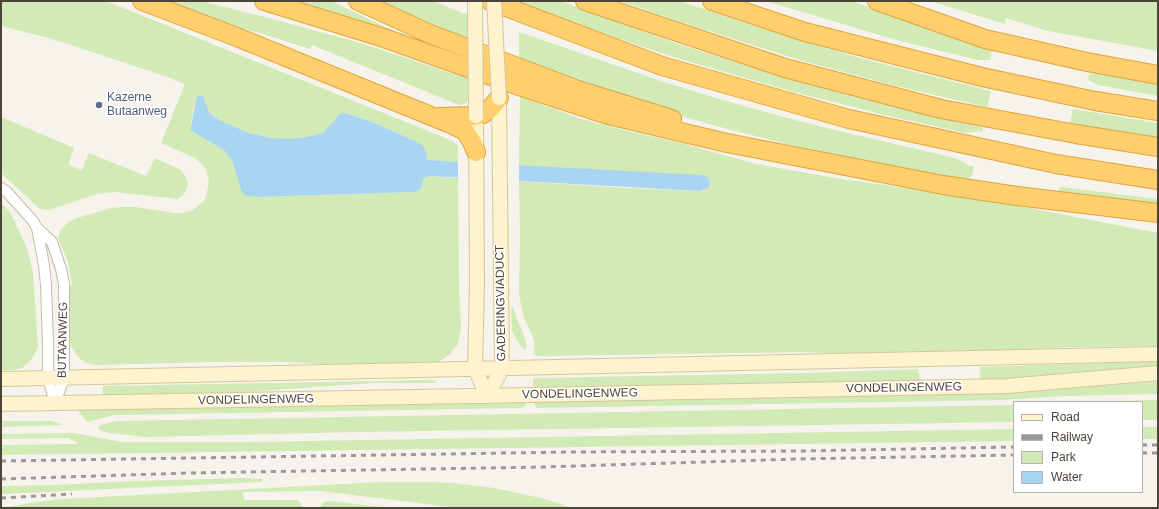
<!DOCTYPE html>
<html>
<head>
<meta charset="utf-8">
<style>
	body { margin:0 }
	#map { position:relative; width:1159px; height:509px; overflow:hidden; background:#f6f3ec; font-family:Helvetica,sans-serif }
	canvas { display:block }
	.frame { position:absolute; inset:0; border:2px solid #4b4439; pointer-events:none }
	.legend { position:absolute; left:1013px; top:401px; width:130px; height:92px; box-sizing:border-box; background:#fff; border:1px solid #b7b4b0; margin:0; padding:5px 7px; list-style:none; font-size:12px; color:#4b4439 }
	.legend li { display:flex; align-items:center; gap:8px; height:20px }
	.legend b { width:20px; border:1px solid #b7b4b0 }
</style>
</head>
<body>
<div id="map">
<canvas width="1159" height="509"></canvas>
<div class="frame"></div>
<ul class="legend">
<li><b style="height:5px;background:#fff3cd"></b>Road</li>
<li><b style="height:5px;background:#9a9a9a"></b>Railway</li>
<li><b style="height:11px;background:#d2eab5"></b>Park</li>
<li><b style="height:11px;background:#a9d4f2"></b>Water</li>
</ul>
</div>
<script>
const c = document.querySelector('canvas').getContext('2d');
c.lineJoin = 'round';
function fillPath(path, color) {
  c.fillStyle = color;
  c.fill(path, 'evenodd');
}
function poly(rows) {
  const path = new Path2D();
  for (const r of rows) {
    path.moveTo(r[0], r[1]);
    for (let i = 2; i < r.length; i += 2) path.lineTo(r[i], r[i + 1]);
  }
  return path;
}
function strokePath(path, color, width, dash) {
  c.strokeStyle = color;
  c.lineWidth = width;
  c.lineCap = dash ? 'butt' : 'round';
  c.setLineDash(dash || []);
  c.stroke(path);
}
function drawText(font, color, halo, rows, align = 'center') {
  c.font = font + ' Helvetica,sans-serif';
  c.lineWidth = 3;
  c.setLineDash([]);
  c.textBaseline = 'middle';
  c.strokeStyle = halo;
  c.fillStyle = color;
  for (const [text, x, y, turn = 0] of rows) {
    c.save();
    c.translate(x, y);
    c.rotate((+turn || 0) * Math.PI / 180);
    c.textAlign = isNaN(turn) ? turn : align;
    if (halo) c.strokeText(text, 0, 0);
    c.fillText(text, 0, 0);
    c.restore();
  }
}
fillPath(poly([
	[1,1,106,1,453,141,458,146,458,162,426,160,423,146,415,141,370,121,347,114,340,114,323,133,307,137,289,139,271,138,249,133,221,121,213,116,209,112,203,96,197,97,190,125,194,133,202,136,224,150,232,161,250,196,256,197,415,192,421,188,424,178,427,176,458,178,459,284,461,328,458,344,450,354,438,363,356,366,288,362,213,362,94,365,84,362,77,356,71,346,69,338,70,326,68,286,72,285,68,262,58,238,60,231,67,223,77,218,111,208,122,207,135,207,174,213,184,213,193,210,204,201,207,193,209,180,206,170,201,163,195,158,161,143,185,84,165,76,52,39,1,26],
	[164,1,200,1,273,19,364,44,469,79,470,98,466,103,459,105,312,45,310,49,263,34,234,26,207,17],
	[279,1,331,1,419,43],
	[373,1,433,1,468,15,469,42],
	[519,1,561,1,678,44,741,64,798,81,848,95,934,117,983,127,982,132,979,131,966,133,889,116,794,92,673,57,590,29,519,3],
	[620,1,680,1,751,25,856,57,991,91,987,107,896,86,803,61,683,23],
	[766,1,852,1,899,19,970,42,992,51,990,60,978,60,896,40],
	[930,1,1158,1,1158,51,1048,31,1006,18,1005,24],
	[519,32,664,82,726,101,791,119,839,131,955,158,970,166,974,166,972,176,970,176,969,181,921,173,831,155,720,127,656,109,519,63],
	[1094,73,1096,73,1158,84,1158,96,1099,85,1088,80,1089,74,1092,74],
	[520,96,578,118,623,130,681,143,756,164,841,179,972,197,1158,233,1158,346,1079,347,859,355,807,352,536,356,534,353,534,341,532,334,524,318,519,295,520,235,519,181,627,188,700,191,705,190,706,176,519,165],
	[1073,109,1158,123,1158,138,1070,124],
	[1,117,74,148,68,165,82,170,89,153,146,176,155,158,181,170,187,180,188,185,186,191,182,196,177,199,116,192,97,194,49,210,40,209,1,173],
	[1061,187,1158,199,1158,204,1055,193],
	[1,203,11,213,27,249,33,272,38,347,32,359,22,368,12,370,1,370],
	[511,307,513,308,524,336,526,344,526,350,521,346,517,341,512,331],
	[1158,361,1158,367,1037,377,980,380,980,367],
	[918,369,920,378,919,381,533,388,533,378,806,373],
	[436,380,435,383,373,383,229,393,103,395,103,386],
	[1158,381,1158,394,1065,396,1001,400,538,408,535,406,534,402,1001,393],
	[1158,400,1158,420,1142,420,1142,402,1077,402],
	[524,402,525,402,526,405,521,408,114,415,87,422,79,412,79,409],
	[1014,405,1014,422,358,432,146,437,110,433,101,431,98,428,100,425,116,421],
	[1,421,52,421,63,425,1,427],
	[1142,427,1158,427,1158,439,1142,439],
	[1014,429,1014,441,1,455,1,445,77,444,76,442,68,438,1,439,1,434,74,433,122,442,248,442],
	[245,478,262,479,262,482,1,494,1,486,56,485,134,481],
	[381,482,434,482,454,483,494,488,546,499,572,508,459,508,320,491,243,492,244,500,298,500,303,507,1,508,36,502,63,499],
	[330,501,389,508,318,508,324,502]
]), '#d2eab5');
fillPath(poly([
	[200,95,203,96,209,112,213,116,221,121,249,133,271,138,289,139,307,137,323,133,340,114,344,113,370,121,415,141,423,146,426,152,427,160,701,175,706,176,709,179,710,184,708,188,700,191,430,176,424,178,421,188,416,192,256,197,250,196,245,195,242,192,232,161,224,150,190,130,197,97]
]), '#a9d4f2');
fillPath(poly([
	[458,160,519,163,519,183,458,180]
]), '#f6f3ec');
const street = poly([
	[1,188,7,192,33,221,37,228,52,242,61,269,64,284,64,378,55,403],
	[37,228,44,265,46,285,48,344,48,378,55,403]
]);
const secondary = poly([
	[476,116,477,283,475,368,487,396],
	[1,379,1158,354],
	[487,396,502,369,499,98],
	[1,404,530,395,1007,386,1158,373]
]);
const highway = poly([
	[142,1,237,37,453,125,465,131,472,142,476,152],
	[264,1,384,38,522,87,608,115,727,143,943,185,1017,196,1158,213],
	[358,1,430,34,578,90,672,119],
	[490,1,662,66,849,119,1056,164,1158,180],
	[585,1,785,68,941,109,1076,134,1158,147],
	[712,1,805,32,982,77,1095,101,1158,111],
	[877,1,985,39,1087,62,1158,75],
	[439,117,474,116,483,114,490,109,499,98]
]);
strokePath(street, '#c2bbae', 12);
strokePath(secondary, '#d6c79b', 16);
strokePath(highway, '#e0a43c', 20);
strokePath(street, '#fff', 10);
strokePath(secondary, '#fff3cd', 14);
strokePath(highway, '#ffcf6e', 18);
strokePath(poly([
	[1142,445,1158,445],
	[1142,453,1158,453],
	[1,461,571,452,802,451,1014,447],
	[1,479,189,473,543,467,798,459,1014,455],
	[1,498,72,494]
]), '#9a9a9a', 3, [5, 5]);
const secondaryBridge = poly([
	[475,1,476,116],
	[494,1,499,98]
]);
strokePath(secondaryBridge, '#d6c79b', 16, []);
strokePath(secondaryBridge, '#fff3cd', 14);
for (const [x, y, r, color] of [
	[99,105,4,"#5c6f8a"]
]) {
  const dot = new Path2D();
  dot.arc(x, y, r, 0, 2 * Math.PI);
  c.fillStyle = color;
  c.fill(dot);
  strokePath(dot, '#fff', 1.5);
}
drawText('12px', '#4e5e75', '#fff', [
	["Kazerne",107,98],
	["Butaanweg",107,112]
], 'left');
drawText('12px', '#4b4439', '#fff', [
	["GADERINGVIADUCT",501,303,-91],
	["BUTAANWEG",63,340,-89],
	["VONDELINGENWEG",904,388,-1],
	["VONDELINGENWEG",580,394,-1],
	["VONDELINGENWEG",256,400,-1]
]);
</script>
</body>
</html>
